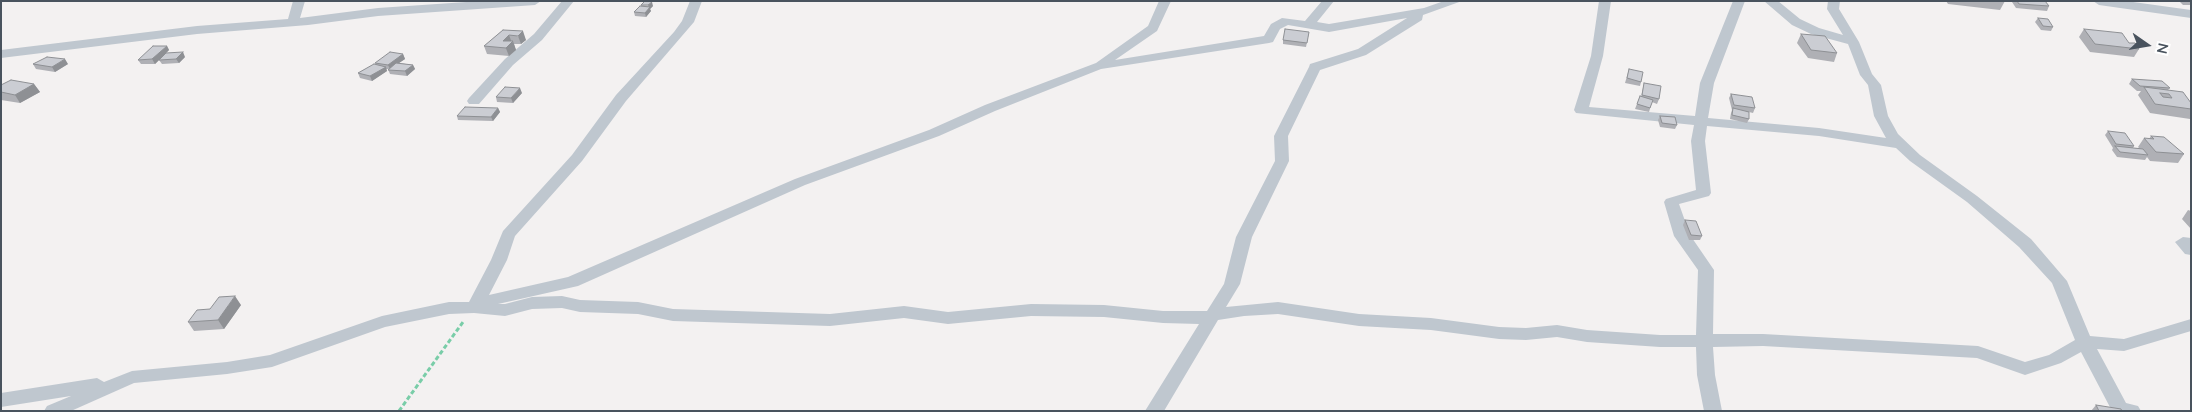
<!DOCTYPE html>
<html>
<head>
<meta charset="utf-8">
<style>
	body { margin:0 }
	#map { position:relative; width:2192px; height:412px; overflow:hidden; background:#f3f1f1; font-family:"Nunito Sans",sans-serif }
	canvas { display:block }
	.frame { position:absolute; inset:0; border:2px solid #49535e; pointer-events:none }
	.north { position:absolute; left:2122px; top:20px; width:50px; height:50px; -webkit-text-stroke:4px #fff; paint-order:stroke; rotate:103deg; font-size:14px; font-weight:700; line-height:20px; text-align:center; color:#49535e }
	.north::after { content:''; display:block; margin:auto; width:18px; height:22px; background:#49535e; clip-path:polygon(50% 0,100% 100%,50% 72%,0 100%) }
</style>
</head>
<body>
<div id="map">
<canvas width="2192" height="412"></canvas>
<div class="frame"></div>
<div class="north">N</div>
</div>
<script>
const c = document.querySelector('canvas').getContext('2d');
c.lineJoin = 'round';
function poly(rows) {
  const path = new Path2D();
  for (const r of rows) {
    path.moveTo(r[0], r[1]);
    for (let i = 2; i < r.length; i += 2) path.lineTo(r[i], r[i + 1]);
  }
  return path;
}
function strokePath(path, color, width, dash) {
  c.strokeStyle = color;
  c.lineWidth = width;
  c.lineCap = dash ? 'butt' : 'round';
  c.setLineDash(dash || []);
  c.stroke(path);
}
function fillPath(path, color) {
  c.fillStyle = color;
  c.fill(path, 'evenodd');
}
strokePath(poly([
	[399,411,463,322]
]), '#79cda8', 3, [4.5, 2.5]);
fillPath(poly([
	[293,1,305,1,300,18,378,8,481,1,541,1,535,5,378,16,308,25,197,34,1,58,1,50,197,26,288,19,293,1],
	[562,1,574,1,542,40,513,65,479,104,469,104,467,101,469,98,505,59,534,34,562,1],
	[690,1,702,1,694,22,626,101,582,161,515,236,507,260,489,295,568,277,795,179,929,130,985,105,1096,63,1148,26,1159,1,1171,1,1157,31,1115,60,1264,36,1271,24,1282,18,1305,21,1322,1,1334,1,1317,22,1329,24,1424,8,1444,1,1462,1,1423,15,1422,20,1366,55,1320,70,1288,136,1289,161,1252,237,1240,284,1226,307,1278,302,1359,314,1431,318,1499,327,1526,328,1557,325,1587,330,1660,335,1696,335,1698,270,1674,236,1664,202,1666,199,1696,190,1691,141,1694,125,1576,113,1574,110,1591,56,1599,1,1611,1,1603,56,1589,107,1695,116,1700,83,1733,1,1745,1,1714,83,1708,118,1819,128,1886,138,1874,116,1868,85,1860,75,1848,44,1811,34,1792,25,1764,1,1778,1,1800,19,1819,28,1843,35,1827,9,1828,1,1840,1,1839,9,1859,42,1872,74,1881,85,1888,116,1898,134,1920,155,1977,196,2031,239,2067,281,2090,336,2124,339,2191,319,2191,331,2124,351,2097,349,2126,403,2138,406,2141,411,2112,411,2081,352,2061,363,2025,375,1977,358,1763,346,1713,347,1715,375,1722,411,1704,411,1697,375,1696,347,1660,347,1587,342,1557,337,1526,340,1499,339,1431,330,1359,326,1278,314,1244,316,1218,320,1164,411,1145,411,1199,324,1163,323,1104,317,1031,316,948,324,904,318,830,326,673,321,638,314,580,312,562,308,532,309,505,316,474,313,449,314,385,327,272,367,227,374,134,383,71,411,44,411,47,406,71,396,1,407,1,393,97,378,104,382,132,371,227,362,270,355,382,316,449,302,469,302,491,260,503,231,572,155,616,95,674,32,682,21,690,1],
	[1407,18,1358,49,1310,64,1309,67,1274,136,1275,161,1236,237,1224,284,1207,311,1163,311,1104,305,1031,304,948,312,904,306,830,314,673,309,638,302,580,300,562,296,532,297,505,304,498,304,578,286,805,185,939,136,995,111,1101,69,1269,43,1273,42,1280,29,1288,25,1329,32,1407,18],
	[1707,126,1819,136,1896,148,1910,161,1967,202,2019,247,2052,283,2075,340,2049,355,2025,362,1978,346,1763,334,1713,334,1714,270,1690,235,1679,204,1709,196,1711,193,1705,141,1707,126],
	[2093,1,2126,1,2191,10,2191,18,2099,5,2093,1],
	[2183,237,2191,238,2191,255,2185,254,2175,242,2183,237]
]), '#bfc7cf');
fillPath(poly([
	[1946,1,2005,1,2000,10,1948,4],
	[2012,1,2045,1,2049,6,2047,11,2016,8,2012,2],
	[2179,1,2191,1,2191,5,2183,5],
	[641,5,653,6,650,9,651,11,646,17,635,16,634,12,641,7],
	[2038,18,2053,27,2051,31,2041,30,2035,22],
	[2084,29,2129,43,2139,49,2134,57,2090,52,2079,37],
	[503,30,526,40,521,44,514,44,516,50,509,56,487,54,484,46],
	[1309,32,1306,47,1283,44,1283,40],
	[1801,34,1837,53,1834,62,1808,58,1797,43],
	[167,46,169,50,155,64,141,64,138,60],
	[403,54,405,59,399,63,413,65,415,69,407,76,390,74,388,69,386,69,387,71,372,81,360,78,358,73,376,64,375,63],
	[185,57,179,63,162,64,159,60],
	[33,64,68,64,55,72,36,69],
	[1629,69,1641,82,1640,86,1625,83],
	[2132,79,2170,88,2168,90,2191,103,2191,118,2190,119,2150,113,2138,95,2141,91,2137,91,2129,84],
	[1644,83,1659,99,1657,104,1652,102,1649,112,1635,109,1640,96,1641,97],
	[34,84,40,92,20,103,1,100,1,85],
	[522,93,513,103,497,102,496,97],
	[1731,94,1755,108,1753,113,1749,112,1749,119,1747,123,1730,119,1731,113,1732,110,1729,98],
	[498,108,500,112,493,121,458,120,457,116],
	[1660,116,1677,125,1675,129,1660,127,1658,120],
	[2108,131,2134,146,2133,148,2139,148,2138,147,2144,138,2149,139,2151,136,2184,154,2178,163,2150,161,2147,157,2145,160,2117,157,2112,150,2113,148,2105,135],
	[2188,210,2191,211,2191,229,2182,219],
	[1685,220,1702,236,1700,240,1689,240,1683,225],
	[241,305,224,329,194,331,188,322,210,309],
	[2096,405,2122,411,2091,411]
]), '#afb0b5');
fillPath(poly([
	[652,2,653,6,650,9,651,11,646,17,645,13,649,8,648,5],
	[523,31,526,40,521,44,518,36],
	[509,35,512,43,513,41,516,50,509,56,503,41],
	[167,46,169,50,155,64,152,59],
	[183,52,185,57,179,63,176,59],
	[403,54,405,59,390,69,388,65],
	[65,59,68,64,55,72,52,67],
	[413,65,415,69,407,76,405,71],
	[386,67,387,71,372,81,370,76],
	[34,84,40,92,20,103,15,95],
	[520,88,522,93,513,103,511,98],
	[498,108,500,112,493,121,491,117],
	[235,296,241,305,224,329,218,320]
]), '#8e9094');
const building = poly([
	[645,1,648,1,652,2,648,5,641,5,645,1],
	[2017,1,2045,1,2049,6,2019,4,2017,1],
	[640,6,650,7,645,13,634,12,640,6],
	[2038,18,2048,19,2053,27,2043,26,2038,18],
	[1285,29,1309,32,1307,43,1283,40,1285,29],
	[2084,29,2122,33,2129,43,2135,43,2139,49,2095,44,2084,29],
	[503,30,523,31,518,36,509,35,503,41,513,41,506,48,484,46,503,30],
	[1801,34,1825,36,1837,53,1811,50,1801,34],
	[153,46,167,46,152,59,138,60,153,46],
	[183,52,176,59,159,60,166,53,183,52],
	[390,52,403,54,388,65,375,63,390,52],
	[47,57,65,59,52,67,33,64,47,57],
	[396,63,413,65,405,71,388,70,396,63],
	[374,64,386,67,370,76,358,73,374,64],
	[1629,69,1643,72,1641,82,1627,78,1629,69],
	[2132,79,2162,81,2170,88,2140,86,2132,79],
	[11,80,34,84,15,95,1,92,1,85,11,80],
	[1644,83,1661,86,1659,99,1642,95,1644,83],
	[505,87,520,88,511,98,496,97,505,87],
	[2144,87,2183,92,2191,103,2191,109,2155,104,2144,87],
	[2160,93,2169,94,2172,98,2163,97,2160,93],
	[1731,94,1752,97,1755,108,1734,105,1731,94],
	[1640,96,1653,100,1650,108,1637,104,1640,96],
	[465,107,498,108,491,117,457,116,465,107],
	[1733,108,1749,112,1749,119,1732,115,1733,108],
	[1660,116,1675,117,1677,125,1662,123,1660,116],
	[2108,131,2125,133,2134,146,2116,144,2108,131],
	[2151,136,2164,137,2184,154,2156,152,2144,138,2154,139,2151,136],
	[2115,146,2143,149,2148,155,2120,152,2115,146],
	[1685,220,1696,221,1702,236,1691,235,1685,220],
	[235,296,218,320,188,322,197,310,210,309,219,297,235,296],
	[2096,405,2121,409,2122,411,2099,411,2096,405]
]);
fillPath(building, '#cbcdd3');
strokePath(building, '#8e9094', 1);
</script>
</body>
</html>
